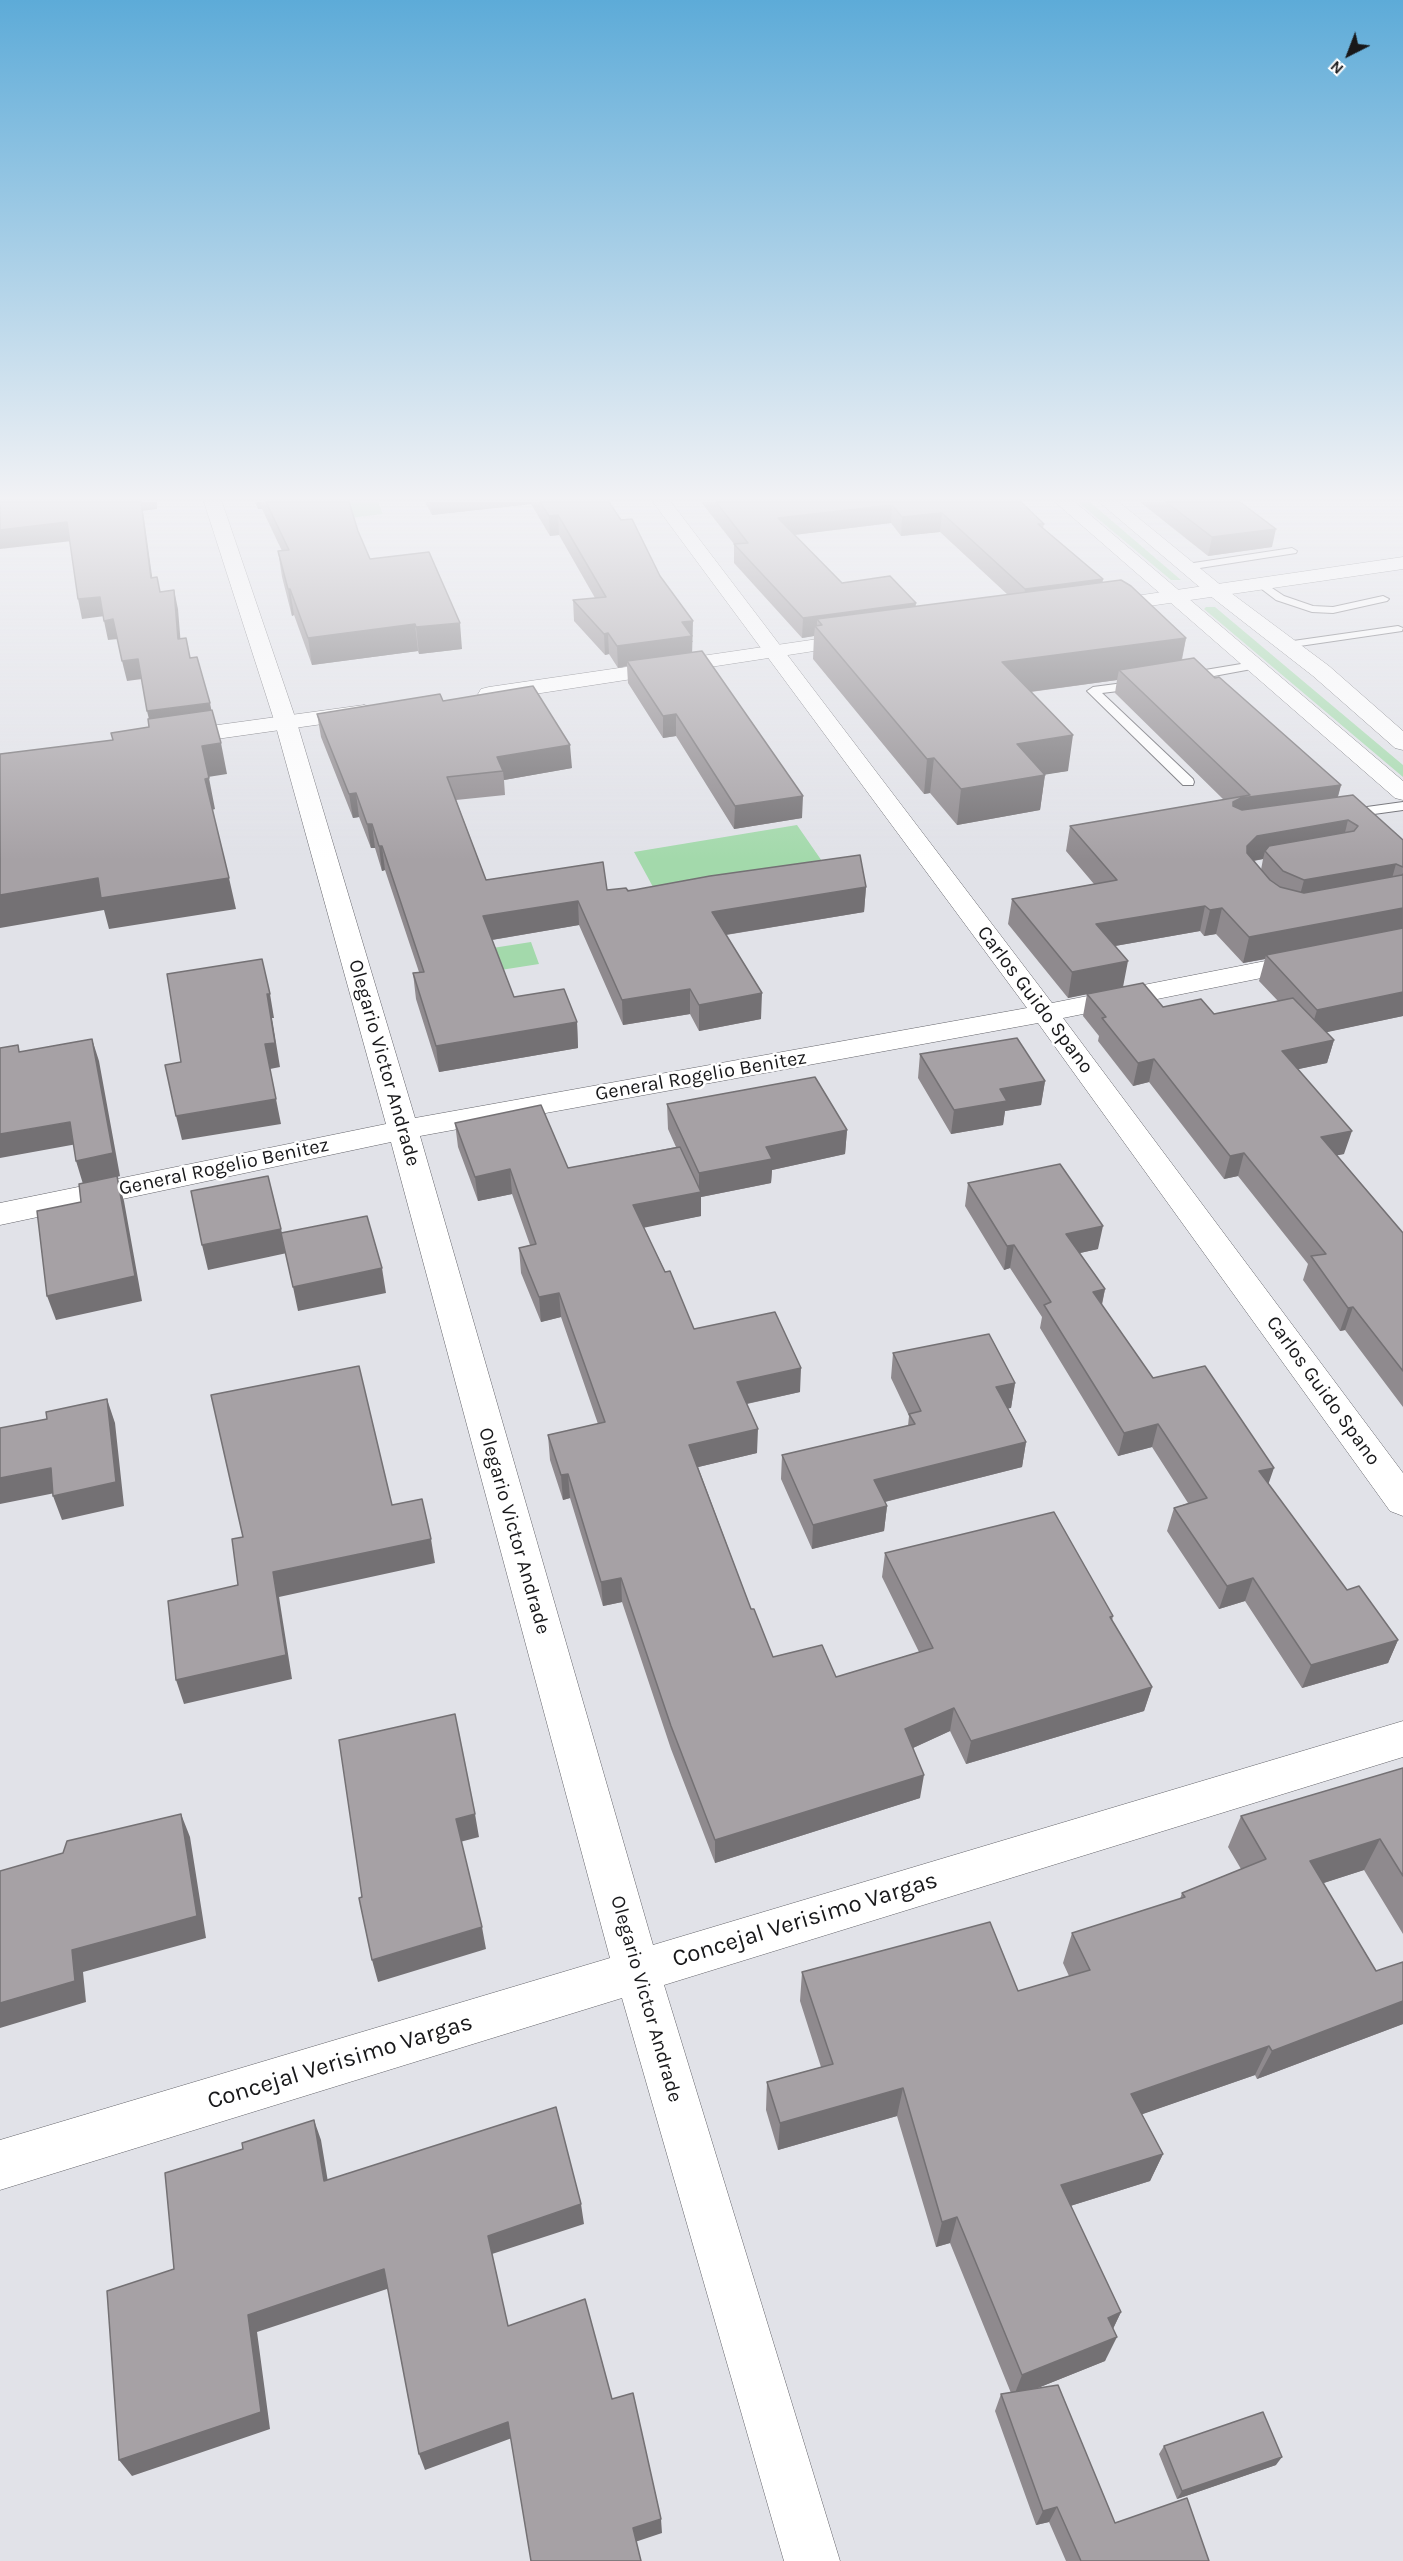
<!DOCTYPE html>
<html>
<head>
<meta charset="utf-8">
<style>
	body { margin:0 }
	#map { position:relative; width:1403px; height:2561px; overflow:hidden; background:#e1e2e8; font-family:Karla,sans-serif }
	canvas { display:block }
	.north { position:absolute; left:1319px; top:24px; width:60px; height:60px; -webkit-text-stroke:4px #fff; paint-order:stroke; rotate:222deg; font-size:16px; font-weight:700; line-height:24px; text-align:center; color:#18181a }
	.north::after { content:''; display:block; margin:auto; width:21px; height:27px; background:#18181a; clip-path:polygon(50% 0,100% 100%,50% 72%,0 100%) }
</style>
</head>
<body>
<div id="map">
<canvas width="1403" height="2561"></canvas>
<div class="north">N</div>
</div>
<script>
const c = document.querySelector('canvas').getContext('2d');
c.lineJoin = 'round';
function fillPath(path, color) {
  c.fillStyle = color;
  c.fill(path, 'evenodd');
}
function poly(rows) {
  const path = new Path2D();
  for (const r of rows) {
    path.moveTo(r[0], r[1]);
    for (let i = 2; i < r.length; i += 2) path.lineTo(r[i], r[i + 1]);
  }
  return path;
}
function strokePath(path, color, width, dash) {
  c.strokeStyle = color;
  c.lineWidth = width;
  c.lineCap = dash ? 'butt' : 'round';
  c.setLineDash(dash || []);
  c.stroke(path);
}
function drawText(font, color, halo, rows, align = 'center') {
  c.font = font + ' Karla,sans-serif';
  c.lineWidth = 5;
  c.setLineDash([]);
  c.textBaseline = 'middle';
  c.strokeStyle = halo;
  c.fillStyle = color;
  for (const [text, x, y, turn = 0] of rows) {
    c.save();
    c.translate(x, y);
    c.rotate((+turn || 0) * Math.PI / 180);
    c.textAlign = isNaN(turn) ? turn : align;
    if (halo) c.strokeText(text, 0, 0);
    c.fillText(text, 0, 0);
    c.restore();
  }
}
fillPath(poly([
	[327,502,378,502,383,514,333,520],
	[1078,502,1090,502,1181,580,1171,580],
	[1206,607,1215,607,1403,765,1403,777,1204,609],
	[797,825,835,880,665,909,634,852],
	[531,942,539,964,456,977,448,955]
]), '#a3d9ab');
const lane = poly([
	[1292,548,1297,551,1296,553,1187,570,1182,567,1187,564,1292,548],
	[1263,582,1284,596,1313,606,1333,607,1383,596,1389,599,1387,601,1333,613,1312,612,1276,600,1259,587,1259,583,1263,582],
	[1398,626,1403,628,1402,631,1286,648,1280,645,1286,642,1398,626],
	[1253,662,1257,664,1257,668,1187,681,1181,677,1187,673,1253,662],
	[1139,681,1145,685,1143,688,1102,693,1193,779,1194,782,1193,785,1183,785,1087,691,1093,687,1139,681],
	[1403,802,1403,810,1345,818,1338,814,1345,810,1403,802]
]);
const street = poly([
	[204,502,222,502,297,723,415,1118,1027,1008,653,502,671,502,1052,1003,1306,953,1316,955,1320,961,1316,967,1306,969,1063,1018,1403,1473,1403,1516,1390,1511,1038,1023,420,1136,653,1945,1403,1721,1403,1757,664,1985,840,2561,784,2561,622,1998,0,2190,0,2140,610,1958,391,1142,0,1225,0,1203,386,1124,275,723,204,502]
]);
const secondary = poly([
	[1403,557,1403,569,1101,613,1094,611,1091,607,1094,603,1101,601,1403,557],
	[859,633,866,635,870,639,866,643,489,701,481,699,478,694,481,689,489,687,859,633],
	[364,705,372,707,375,712,372,717,174,745,166,743,163,738,166,733,174,731,364,705]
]);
const highway = poly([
	[1055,502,1075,502,1403,781,1403,800,1395,798,1055,502],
	[1099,502,1119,502,1223,587,1329,666,1403,731,1403,750,1395,748,1313,676,1209,595,1099,502]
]);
strokePath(lane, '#65656b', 2);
strokePath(street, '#65656b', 1);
strokePath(secondary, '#65656b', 1);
strokePath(highway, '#65656b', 1);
fillPath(lane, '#fff');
fillPath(street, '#fff');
fillPath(secondary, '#fff');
fillPath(highway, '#fff');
fillPath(poly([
	[255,502,349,502,358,531,370,559,462,649,419,654,418,651,312,665,294,615,292,616,282,577,278,551,282,551,262,509,258,509],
	[425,502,609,502,693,642,692,642,692,653,802,818,734,829,676,736,663,738,628,683,627,666,618,668,609,654,605,655,574,621,573,600,595,598,559,535,550,536,531,504,432,515],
	[701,502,1021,502,1044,524,1043,528,1103,579,1102,583,1186,638,1182,660,1215,678,1341,785,1338,797,1403,840,1403,1016,1326,1032,1334,1040,1327,1063,1298,1069,1344,1154,1337,1155,1403,1233,1403,1407,1345,1330,1340,1331,1303,1280,1308,1264,1238,1176,1224,1179,1149,1082,1133,1086,1098,1041,1099,1036,1083,1016,1087,994,1068,998,1008,924,1012,899,1094,884,1066,851,1070,826,1224,800,1115,693,1117,680,1031,692,1068,771,1045,774,1040,810,957,825,930,793,924,794,813,659,814,636,802,638,734,563,734,544],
	[891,523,901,536,940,532,1008,595,916,607,842,583,794,535],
	[1263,859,1261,870,1254,861],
	[1200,931,1204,936,1216,934,1243,963,1265,959,1259,981,1278,1001,1214,1014,1163,1007,1123,987,1115,946],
	[1140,502,1240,502,1272,547,1208,556],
	[443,701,572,768,504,780,505,795,456,800,486,880,607,890,866,887,864,912,726,935,761,1019,699,1031,690,1014,623,1025,579,925,492,940,514,997,577,1022,578,1048,439,1072,416,999,413,973,419,972,385,870,382,871,375,848,371,848,359,817,353,818,321,737,317,714],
	[920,1054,1045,1081,1041,1105,1005,1111,1003,1125,951,1134,918,1078],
	[667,1104,847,1130,845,1154,772,1170,771,1183,701,1197,701,1216,643,1227,694,1329,800,1392,747,1404,757,1453,698,1467,751,1609,773,1657,836,1677,919,1652,882,1577,885,1553,1113,1616,1112,1621,1152,1687,1144,1711,966,1764,950,1731,913,1748,920,1798,715,1863,671,1749,622,1602,603,1606,570,1498,563,1500,550,1460,548,1435,598,1424,561,1317,541,1322,521,1273,519,1248,530,1245,512,1194,478,1201,458,1147,455,1123,568,1168,676,1147,668,1129],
	[968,1183,1098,1249,1080,1253,1105,1289,1102,1305,1153,1378,1268,1485,1347,1590,1398,1640,1388,1663,1302,1688,1245,1601,1219,1609,1167,1531,1174,1508,1188,1503,1152,1447,1118,1456,1040,1328,1042,1317,1010,1268,1004,1270,965,1206],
	[893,1353,1015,1383,1011,1408,1008,1408,1026,1442,1022,1467,885,1502,887,1506,884,1531,812,1549,781,1479,782,1455,908,1426,909,1416,891,1378],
	[1403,1768,1403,1934,1364,1870,1323,1883,1376,1971,1403,1962,1403,2024,1257,2079,1255,2075,1142,2114,1163,2154,1150,2181,1070,2206,1121,2312,1113,2329,1105,2361,1035,2389,1115,2523,1209,2561,1066,2561,1049,2522,1036,2525,995,2411,1001,2394,1011,2393,950,2243,936,2247,897,2116,778,2150,766,2110,767,2082,821,2067,800,2001,802,1972,1018,1991,1069,1976,1063,1963,1072,1933,1180,1899,1182,1893,1241,1869,1228,1847,1241,1816],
	[1164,2446,1276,2465,1177,2499,1159,2454]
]), '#8f8a8e');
fillPath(poly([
	[141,502,157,502,157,509,143,511,155,597,151,578],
	[257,502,261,502,262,509,258,509],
	[430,502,531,502,531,504,432,515],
	[892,505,891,523,777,537,778,518],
	[942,513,940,532,901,536,902,517],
	[558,515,559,535,550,536,549,516],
	[67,522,72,541,0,549,0,530],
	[1276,529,1272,547,1208,556,1212,537],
	[1103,579,1100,598,1023,609,1025,589],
	[288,589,290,589,294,615,292,616],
	[174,590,178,609,182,658,178,639],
	[100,597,105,616,82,619,78,599],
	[916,603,914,623,822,625,817,619,817,628,815,626,814,636,802,638,803,618],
	[113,619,118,639,108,640,104,621],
	[693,621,692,657,627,661,627,666,618,668,617,646,682,622],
	[460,623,462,649,419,654,416,627],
	[415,624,418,651,312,665,308,638],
	[608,633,609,654,605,655,604,634],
	[1186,638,1179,671,1119,670,1117,680,998,696,1002,662],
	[138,659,142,679,127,681,122,661],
	[210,703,214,723,152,732,147,711],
	[676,714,676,736,663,738,663,716],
	[1073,735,1068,771,1012,780,1017,744],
	[221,743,227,774,208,777,202,746],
	[570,745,572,768,504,780,503,771,497,757],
	[934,758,930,793,924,794,927,759],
	[1045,775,1040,810,957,825,961,789],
	[209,778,215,809,212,810,205,779],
	[1341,785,1334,809,1236,823,1233,802,1241,798],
	[356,793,359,817,353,818,349,794],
	[803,796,802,818,734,829,735,806],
	[1348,820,1342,845,1265,851,1263,859,1251,861,1241,871,1247,846,1257,836],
	[367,824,372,824,375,848,371,848],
	[379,846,382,846,385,870,382,871],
	[1396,864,1389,889,1297,906,1304,880],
	[98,878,229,878,236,909,109,929,104,910,0,928,0,895],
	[866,887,864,912,712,937,712,912],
	[578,901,579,925,485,941,483,916],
	[1205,906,1200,931,1092,950,1096,924],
	[1222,908,1216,934,1204,936,1210,910],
	[1403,908,1403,930,1266,955,1265,959,1243,963,1249,937],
	[1128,961,1123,987,1068,998,1072,972],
	[690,989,690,1014,623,1025,622,1000],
	[1403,992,1403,1016,1309,1036,1317,1010],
	[762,993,761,1019,699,1031,699,1005],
	[267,994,270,994,274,1018,272,1018,280,1067,270,1069,265,1044],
	[577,1022,578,1048,439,1072,436,1046],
	[92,1039,99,1061,120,1176,117,1177,124,1201,142,1301,56,1320,47,1296,117,1177,83,1184,76,1161],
	[1334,1040,1327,1063,1276,1074,1282,1051],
	[1154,1059,1149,1082,1133,1086,1138,1063],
	[1045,1081,1041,1105,1005,1111,1003,1125,951,1134,954,1110,1000,1089],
	[276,1099,281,1124,182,1140,176,1116],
	[70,1122,77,1144,0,1158,0,1134],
	[847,1130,845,1154,772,1170,771,1183,701,1197,701,1216,633,1230,633,1205,699,1192,699,1173,766,1147],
	[1352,1131,1344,1154,1314,1160,1321,1137],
	[1244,1153,1238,1176,1224,1179,1230,1156],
	[510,1169,512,1194,478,1201,475,1177],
	[1103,1226,1098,1249,1062,1257,1066,1234],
	[281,1229,287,1253,208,1270,202,1245],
	[1014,1245,1010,1268,1004,1270,1007,1246],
	[382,1268,386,1293,298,1311,293,1287],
	[1105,1289,1100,1312,1093,1292],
	[559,1293,561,1317,541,1322,539,1297],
	[1353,1307,1345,1330,1340,1331,1348,1308],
	[801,1368,800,1392,736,1406,737,1382],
	[1015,1383,1011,1408,992,1412,996,1387],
	[107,1399,115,1423,124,1506,62,1520,53,1496],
	[1158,1424,1152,1447,1118,1456,1124,1433],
	[758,1429,757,1453,690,1469,689,1445],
	[1026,1442,1022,1467,872,1505,874,1480],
	[51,1468,60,1492,0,1504,0,1478],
	[1274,1468,1266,1491,1259,1471],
	[568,1474,570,1498,563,1500,561,1475],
	[887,1506,884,1531,812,1549,813,1525],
	[431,1539,435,1563,279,1597,292,1679,184,1704,176,1680,273,1572],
	[621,1578,622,1602,603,1606,601,1582],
	[1253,1578,1245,1601,1219,1609,1227,1586],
	[1398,1640,1388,1663,1302,1688,1311,1665],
	[1152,1687,1144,1711,966,1764,971,1741],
	[954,1708,950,1731,902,1753,905,1729],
	[924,1775,920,1798,715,1863,715,1840],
	[181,1814,190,1837,206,1938,83,1972,86,2002,0,2028,0,2003,72,1950],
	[475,1814,479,1837,460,1842,456,1819],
	[1380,1839,1364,1870,1296,1892,1310,1861],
	[482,1927,486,1949,378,1982,372,1960],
	[1403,2001,1403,2024,1257,2079,1272,2051],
	[1269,2046,1255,2075,1120,2122,1131,2094],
	[903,2088,897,2116,778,2150,780,2123],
	[314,2120,321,2140,331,2200,324,2181],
	[1163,2154,1150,2181,1051,2212,1061,2185],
	[581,2204,584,2224,492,2254,488,2236],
	[957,2217,950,2243,936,2247,942,2222],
	[384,2269,390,2288,257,2332,270,2429,132,2476,119,2460,248,2315],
	[1121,2312,1109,2337,1108,2318],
	[1117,2337,1105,2361,1013,2398,1022,2375],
	[508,2422,512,2438,425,2470,419,2454],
	[1282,2457,1276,2465,1177,2499,1182,2491],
	[1057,2507,1049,2522,1036,2525,1043,2511],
	[661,2519,662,2533,635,2542,633,2528]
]), '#747174');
const building = poly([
	[0,502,141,502,151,578,157,577,160,592,174,590,178,639,186,638,190,658,197,657,210,703,147,711,138,659,122,661,113,619,104,621,100,597,78,599,67,522,0,530,0,502],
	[266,502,349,502,358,531,370,559,429,552,460,623,416,627,415,624,308,638,290,589,288,589,278,551,289,550,266,502],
	[540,502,609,502,621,520,632,519,660,576,693,621,682,622,692,636,617,646,608,633,604,634,573,600,606,597,558,515,549,516,540,502],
	[716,502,1021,502,1044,524,1038,524,1103,579,1025,589,942,513,902,517,892,505,778,518,842,583,890,576,916,603,803,618,734,544,748,543,716,502],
	[1166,502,1240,502,1276,529,1212,537,1166,502],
	[1121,580,1131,586,1186,638,1002,662,1073,735,1017,744,1045,775,961,789,934,758,927,759,815,626,822,625,817,619,1121,580],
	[702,651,803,796,735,806,676,714,663,716,627,661,702,651],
	[1194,658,1215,678,1219,677,1341,785,1241,798,1233,802,1233,806,1242,810,1353,795,1403,840,1403,867,1396,864,1304,880,1283,871,1265,851,1269,846,1354,831,1358,826,1348,820,1257,836,1247,846,1247,853,1270,880,1280,887,1304,893,1402,875,1403,874,1403,908,1249,937,1222,908,1210,910,1205,906,1096,924,1128,961,1072,972,1012,899,1117,880,1070,826,1250,795,1119,670,1194,658],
	[533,686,570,745,497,757,503,771,447,777,486,880,603,862,607,890,626,888,628,891,710,876,860,855,866,887,712,912,762,993,699,1005,690,989,622,1000,578,901,483,916,514,997,564,989,577,1022,436,1046,413,973,424,972,382,846,379,846,372,824,367,824,356,793,349,794,317,714,440,694,443,701,533,686],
	[212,710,221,743,202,746,209,778,205,779,229,878,101,898,98,878,0,895,0,754,113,740,111,733,149,727,148,719,212,710],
	[1403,928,1403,992,1317,1010,1266,955,1403,928],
	[262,959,270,994,267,994,275,1043,265,1044,276,1099,176,1116,165,1065,181,1062,167,974,262,959],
	[1143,983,1163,1007,1201,999,1214,1014,1293,998,1334,1040,1282,1051,1352,1131,1321,1137,1403,1233,1403,1371,1353,1307,1348,1308,1311,1256,1326,1254,1244,1153,1230,1156,1154,1059,1138,1063,1102,1018,1106,1017,1087,994,1143,983],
	[1017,1038,1045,1081,1000,1089,1007,1101,954,1110,920,1054,1017,1038],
	[92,1039,113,1153,76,1161,70,1122,0,1134,0,1048,18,1045,19,1052,92,1039],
	[815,1077,847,1130,766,1147,772,1159,699,1173,667,1104,815,1077],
	[541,1105,568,1168,680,1147,701,1192,633,1205,665,1272,670,1271,694,1329,775,1312,801,1368,737,1382,758,1429,689,1445,751,1609,754,1609,773,1657,822,1645,836,1677,933,1648,885,1553,1054,1512,1113,1616,1110,1617,1152,1687,971,1741,954,1708,905,1729,924,1775,715,1840,671,1726,621,1578,601,1582,568,1474,561,1475,548,1435,605,1422,559,1293,539,1297,519,1248,536,1244,510,1169,475,1177,455,1123,541,1105],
	[1060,1164,1103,1226,1066,1234,1105,1289,1093,1292,1153,1378,1205,1366,1274,1468,1259,1471,1347,1590,1359,1586,1398,1640,1311,1665,1253,1578,1227,1586,1174,1508,1207,1498,1158,1424,1124,1433,1044,1305,1051,1302,1014,1245,1007,1246,968,1183,1060,1164],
	[117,1176,135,1276,47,1296,37,1211,81,1202,79,1184,117,1176],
	[268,1176,281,1229,202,1245,191,1191,268,1176],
	[367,1216,382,1268,293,1287,281,1233,367,1216],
	[989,1334,1015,1383,996,1387,1026,1442,874,1480,887,1506,813,1525,782,1455,915,1424,909,1414,921,1411,893,1353,989,1334],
	[359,1366,392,1505,422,1499,431,1539,273,1572,286,1655,176,1680,168,1601,238,1585,232,1539,243,1537,211,1395,359,1366],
	[107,1399,116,1482,53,1496,51,1468,0,1478,0,1428,47,1419,46,1412,107,1399],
	[455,1714,475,1814,456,1819,482,1927,372,1960,359,1898,362,1897,339,1740,455,1714],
	[1403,1768,1403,1876,1380,1839,1310,1861,1376,1971,1403,1962,1403,2001,1272,2051,1269,2046,1131,2094,1163,2154,1061,2185,1121,2312,1108,2318,1117,2337,1022,2375,957,2217,942,2222,903,2088,780,2123,767,2082,833,2064,802,1972,990,1922,1018,1991,1090,1970,1072,1933,1185,1897,1182,1893,1266,1859,1241,1816,1403,1768],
	[181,1814,197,1916,72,1950,75,1981,0,2003,0,1871,63,1853,67,1841,181,1814],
	[556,2107,581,2204,488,2236,508,2326,585,2299,612,2399,633,2393,661,2519,633,2528,641,2561,531,2561,508,2422,419,2454,384,2269,248,2315,261,2412,119,2460,107,2291,174,2269,165,2173,243,2149,242,2143,314,2120,324,2181,556,2107],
	[1058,2385,1115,2523,1187,2498,1209,2561,1081,2561,1057,2507,1043,2511,1001,2394,1058,2385],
	[1263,2412,1282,2457,1182,2491,1164,2446,1263,2412]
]);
fillPath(building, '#a6a1a5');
strokePath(building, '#747174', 1.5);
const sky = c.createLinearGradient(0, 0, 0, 860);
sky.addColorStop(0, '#5dabd8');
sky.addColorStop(0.58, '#f2f2f5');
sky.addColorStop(1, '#f2f2f500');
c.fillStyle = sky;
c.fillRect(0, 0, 1403, 860);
drawText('20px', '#18181a', '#fff', [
	["Carlos Guido Spano",1035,1000,53],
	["Olegario Victor Andrade",384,1063,74],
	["General Rogelio Benitez",701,1076,-10],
	["General Rogelio Benitez",224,1167,-12],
	["Carlos Guido Spano",1323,1391,54],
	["Olegario Victor Andrade",514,1531,74],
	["Olegario Victor Andrade",646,1999,74]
]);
drawText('24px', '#18181a', '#fff', [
	["Concejal Verisimo Vargas",805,1920,-17],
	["Concejal Verisimo Vargas",340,2062,-17]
]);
</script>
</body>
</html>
